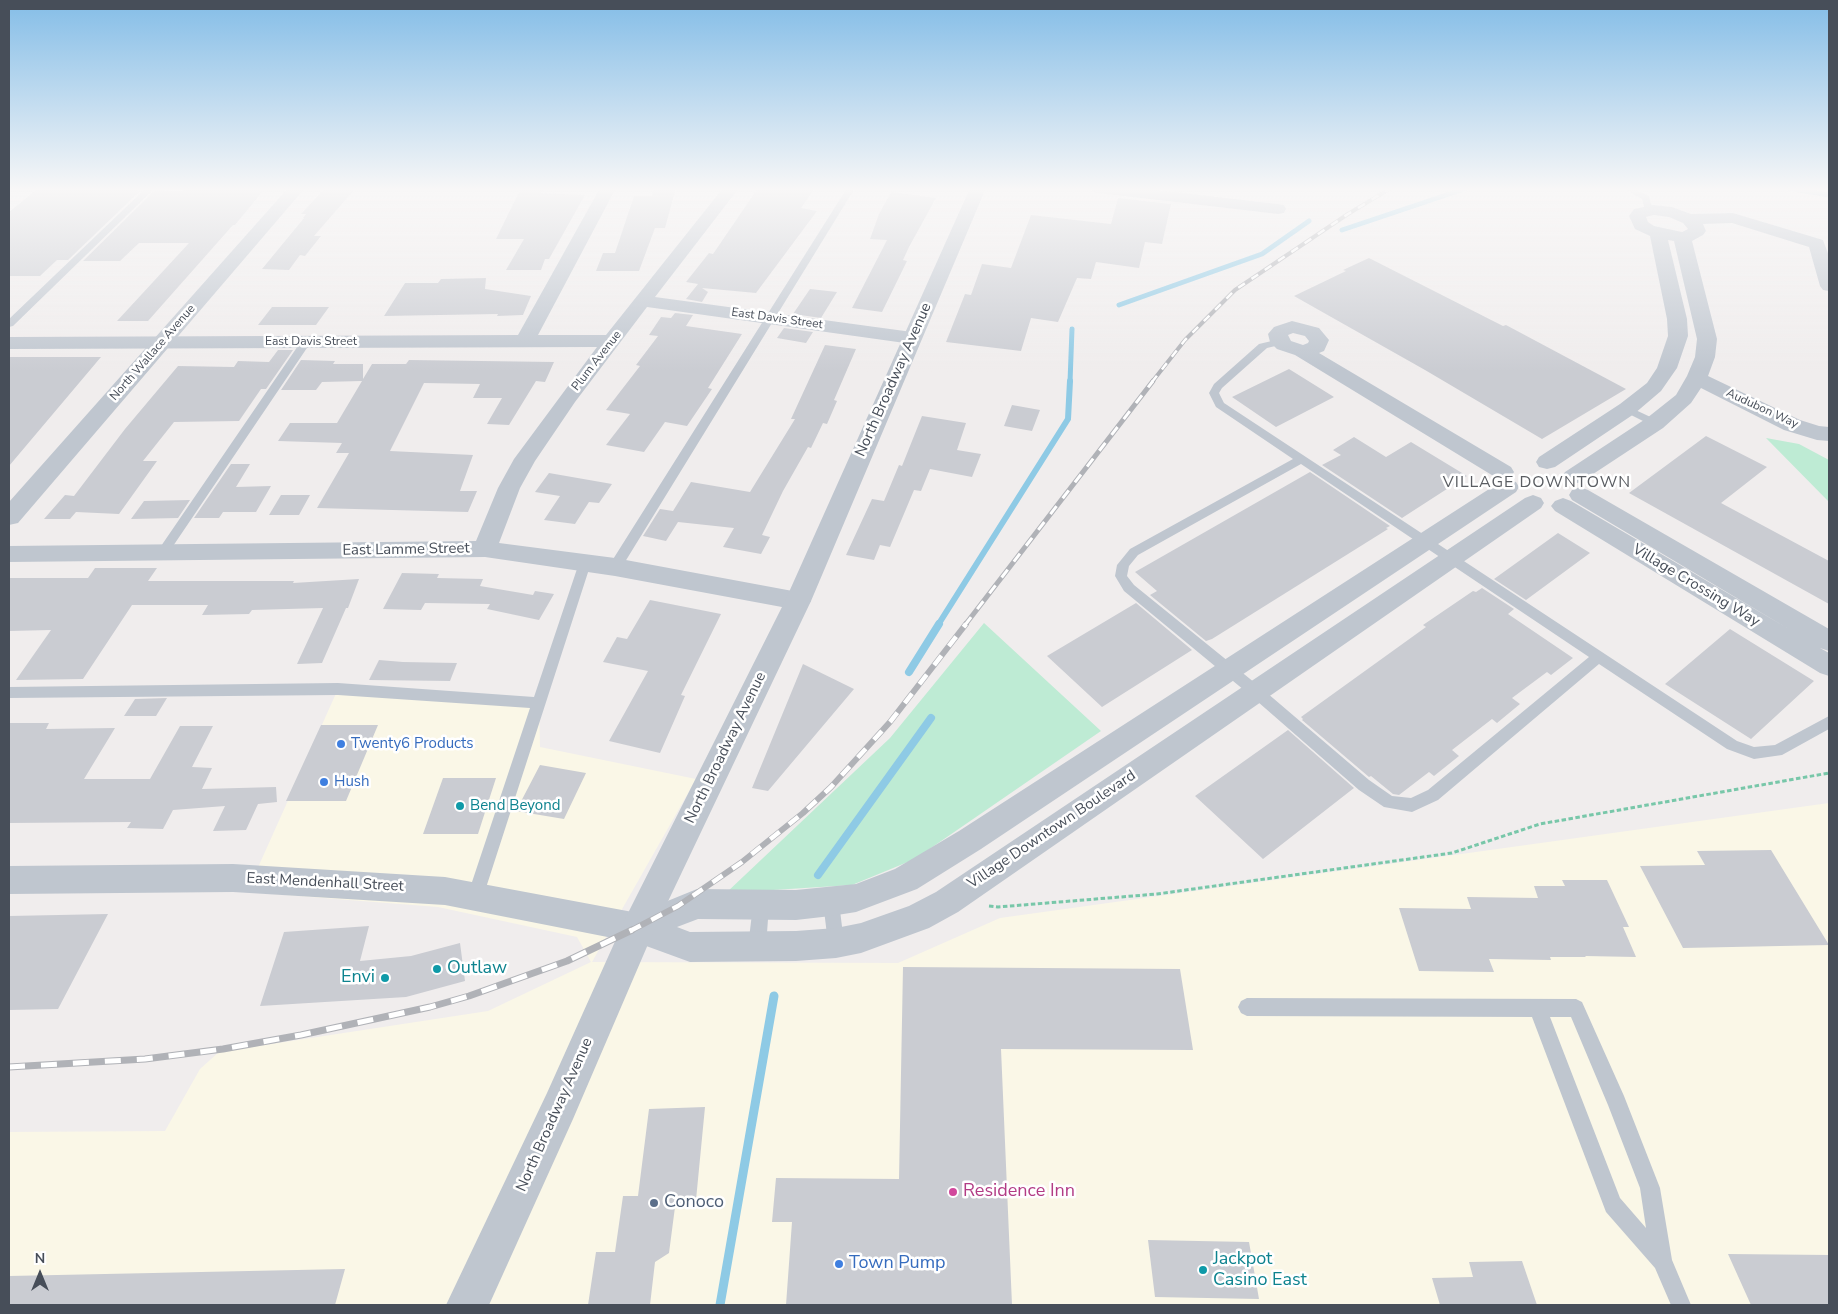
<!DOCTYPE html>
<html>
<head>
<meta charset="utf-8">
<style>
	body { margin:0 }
	#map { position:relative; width:1838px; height:1314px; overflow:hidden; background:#f0eded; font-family:"Nunito Sans",sans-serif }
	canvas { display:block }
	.frame { position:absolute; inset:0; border:10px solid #474e59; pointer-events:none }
	.north { position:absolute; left:15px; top:1249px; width:50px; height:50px; -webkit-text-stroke:4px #fff; paint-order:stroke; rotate:0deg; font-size:14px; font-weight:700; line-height:20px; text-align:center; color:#474e59 }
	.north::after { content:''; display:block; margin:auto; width:18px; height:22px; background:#474e59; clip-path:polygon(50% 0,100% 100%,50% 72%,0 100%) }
</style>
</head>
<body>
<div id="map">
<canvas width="1838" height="1314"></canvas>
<div class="frame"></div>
<div class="north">N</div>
</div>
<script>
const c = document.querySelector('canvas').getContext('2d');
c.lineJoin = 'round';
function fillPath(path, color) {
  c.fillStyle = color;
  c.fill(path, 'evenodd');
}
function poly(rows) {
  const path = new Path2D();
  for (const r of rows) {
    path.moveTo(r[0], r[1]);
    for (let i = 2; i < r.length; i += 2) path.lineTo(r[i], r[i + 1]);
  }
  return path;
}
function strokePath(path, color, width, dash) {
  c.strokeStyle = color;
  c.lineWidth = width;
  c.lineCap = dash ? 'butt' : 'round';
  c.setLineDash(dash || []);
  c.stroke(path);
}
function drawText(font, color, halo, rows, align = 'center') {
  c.font = font + ' "Nunito Sans",sans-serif';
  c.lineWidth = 5;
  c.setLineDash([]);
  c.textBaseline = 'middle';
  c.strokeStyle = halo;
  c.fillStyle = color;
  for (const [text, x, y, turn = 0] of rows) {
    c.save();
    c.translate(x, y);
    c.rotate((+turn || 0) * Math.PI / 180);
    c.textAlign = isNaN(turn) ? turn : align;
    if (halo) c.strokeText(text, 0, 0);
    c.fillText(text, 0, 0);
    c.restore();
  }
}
fillPath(poly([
	[338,689,539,703,540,747,696,779,592,962,898,963,1000,918,1829,803,1829,1305,9,1305,9,1132,165,1131,200,1069,219,1052,488,1011,591,962,577,937,438,907,247,892]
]), '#faf7e7');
fillPath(poly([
	[1766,438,1799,444,1829,460,1829,502],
	[984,623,1101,731,915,859,852,885,726,893,890,738]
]), '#beebd4');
strokePath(poly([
	[1788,188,1829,195],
	[1342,230,1467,188],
	[1119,305,1262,254,1309,221],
	[1070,382,1072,329]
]), '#8ecae5', 5);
strokePath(poly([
	[938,625,1068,419,1070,381]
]), '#8ecae5', 6);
strokePath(poly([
	[909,672,939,624],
	[818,875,931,718]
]), '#8ecae5', 8);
strokePath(poly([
	[720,1305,774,996]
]), '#8ecae5', 9);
fillPath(poly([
	[325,188,355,189,314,236,321,236,305,256,300,255,289,270,262,269,304,218,303,218,306,214,301,214],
	[654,188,676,188,665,228,655,228,639,271,596,271,603,253,615,253,634,196,652,196],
	[758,188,815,188,801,208,817,211,756,293,702,288,708,292,702,302,686,299,698,284,686,282,709,253,713,254],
	[262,189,260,191,263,191,235,225,233,225,148,321,117,321,189,243,139,243,120,261,83,261,154,191],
	[36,190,136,190,140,191,68,260,57,260,40,276,9,276,9,212],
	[520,190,543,190,541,193,585,195,549,259,545,259,541,270,506,270,524,239,496,239],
	[891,192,936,198,909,247,903,260,907,261,882,312,852,308,887,240,870,239,879,214],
	[1118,198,1171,204,1162,244,1145,242,1139,268,1096,262,1091,279,1077,278,1058,322,1031,318,1021,351,946,342,965,294,971,295,982,264,1011,268,1031,215,1111,224],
	[1369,258,1503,326,1506,325,1626,389,1542,439,1425,370,1294,296,1346,271,1343,270],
	[486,278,485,289,531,296,523,315,497,316,498,314,384,316,405,283,438,283,441,279],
	[810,289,837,292,821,318,793,314],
	[272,307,329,307,316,325,258,325],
	[675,313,693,315,686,326,742,334,708,388,712,389,687,426,665,422,644,452,606,445,630,414,606,410,640,366,636,365,658,336,649,335,661,317,671,318],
	[784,328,813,332,806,343,777,338],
	[825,345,856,349,834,400,837,401,827,424,823,423,811,448,808,447,783,491,762,535,770,537,761,554,723,547,734,528,678,522,666,541,643,536,660,509,673,511,691,482,750,492,795,419,791,419],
	[278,350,293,350,266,389,261,389,239,421,174,422,143,461,157,461,119,514,76,512,70,519,44,519,65,495,74,496,125,429,178,366,234,367,238,361,269,362],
	[9,357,101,357,9,466],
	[301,360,335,361,333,364,363,364,363,379,372,364,406,364,409,360,554,362,545,382,536,381,509,425,487,424,502,398,473,398,480,384,424,383,390,451,473,455,460,491,477,491,468,512,317,508,349,453,336,453,342,443,278,441,290,423,337,423,362,381,322,382,316,390,281,390],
	[1289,369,1334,397,1276,427,1232,397],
	[1012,405,1040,410,1032,431,1004,426],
	[922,416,966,423,957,450,981,454,972,477,930,469,921,491,914,490,890,547,880,545,874,560,846,555,872,499,884,501,899,465,902,466],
	[1706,436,1767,467,1721,503,1829,561,1829,604,1629,493],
	[1354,437,1386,457,1411,442,1467,476,1402,518,1322,465,1341,455,1333,450],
	[231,464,250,464,236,487,271,486,256,512,223,512,219,518,194,518],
	[1310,472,1390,526,1386,528,1388,529,1212,639,1206,641,1150,595,1157,591,1135,572],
	[549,473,612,484,599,503,589,502,575,524,544,520,560,496,535,492],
	[281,495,310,495,299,515,269,515],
	[190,500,178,518,131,519,144,501],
	[1558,533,1590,553,1526,600,1494,579],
	[95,568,157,568,148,581,294,581,293,583,359,579,348,608,346,608,322,663,297,664,323,608,252,610,249,614,202,615,208,605,132,605,83,679,16,680,51,630,9,631,9,578,88,578],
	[402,573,439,574,437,578,483,579,480,586,533,595,535,591,554,594,539,620,487,609,490,604,425,603,421,610,383,609],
	[1482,588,1514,609,1508,614,1573,658,1551,675,1547,672,1512,698,1520,704,1497,723,1492,719,1452,750,1459,756,1434,776,1429,772,1399,795,1393,794,1371,776,1369,777,1302,720,1303,719,1301,717,1426,627,1423,625,1473,591,1476,592],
	[650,600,721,614,681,695,685,696,660,753,609,741,648,671,603,662,617,637,627,639],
	[1136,603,1192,650,1102,707,1047,656],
	[1730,629,1814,681,1751,739,1665,684],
	[379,660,403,662,457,663,450,681,369,680],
	[803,664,854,689,768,791,752,788],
	[167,698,156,716,124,716,135,699],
	[9,723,49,723,46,729,115,728,84,779,150,779,180,726,213,726,192,767,212,768,202,789,276,787,277,802,258,804,246,830,213,831,225,806,173,810,163,829,127,828,131,822,9,823],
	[321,725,378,725,346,801,286,801],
	[1288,730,1354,788,1263,859,1195,796],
	[540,765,586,773,564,819,516,811],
	[443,778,496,778,478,834,423,834],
	[1771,850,1829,945,1683,948,1640,866,1705,865,1697,851],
	[1562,880,1607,880,1629,927,1623,927,1636,957,1585,956,1586,957,1550,957,1551,960,1489,959,1494,972,1419,971,1399,908,1471,909,1467,897,1538,898,1534,886,1565,886],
	[108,914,58,1009,9,1010,9,916],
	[369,926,360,961,411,956,460,943,465,981,406,997,260,1006,284,932],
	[903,967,1180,969,1193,1050,1001,1049,1012,1305,786,1305,792,1222,772,1222,776,1178,899,1179],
	[705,1107,696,1200,675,1207,669,1253,655,1262,650,1305,588,1305,596,1252,615,1252,623,1196,638,1196,649,1109],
	[1148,1240,1249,1242,1259,1299,1155,1297],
	[1728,1254,1829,1255,1829,1305,1751,1305],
	[1522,1261,1537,1305,1440,1305,1432,1278,1473,1277,1469,1262],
	[345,1269,335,1305,9,1305,9,1276]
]), '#caccd2');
strokePath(poly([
	[989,906,998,907,1157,894,1452,853,1540,824,1829,773]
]), '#78c7a9', 3, [4.5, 2.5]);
fillPath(poly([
	[146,188,155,188,13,326,9,327,9,319,146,188],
	[847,188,855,188,620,570,610,570,609,567,610,564,847,188],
	[1623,188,1633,188,1649,196,1651,204,1658,210,1651,212,1644,207,1642,199,1623,188],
	[306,339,311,342,167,555,159,555,157,552,159,549,302,340,306,339],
	[1280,339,1285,342,1284,344,1267,348,1222,388,1219,393,1224,403,1737,741,1754,747,1775,745,1829,716,1829,729,1782,755,1754,759,1727,749,1599,664,1438,800,1412,812,1384,807,1359,790,1250,695,1124,591,1115,576,1117,565,1130,549,1293,459,1216,407,1209,393,1214,384,1259,344,1280,339],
	[1301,464,1589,657,1428,790,1411,798,1392,796,1369,780,1260,687,1134,585,1127,576,1129,566,1138,555,1301,464],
	[1627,406,1659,421,1661,423,1655,426,1651,425,1623,411,1622,409,1627,406],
	[585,559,589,560,591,563,483,897,481,902,475,905,469,902,467,897,530,708,338,695,9,698,9,687,338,683,534,697,579,563,581,560,585,559],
	[831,894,837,897,839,902,844,943,842,949,836,951,830,949,828,943,823,902,825,897,831,894],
	[761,897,767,900,769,905,766,947,763,953,757,955,751,953,748,947,753,905,755,900,761,897],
	[1247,998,1576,999,1582,1002,1624,1096,1660,1188,1672,1260,1691,1305,1671,1305,1655,1268,1606,1212,1532,1017,1247,1016,1241,1013,1238,1007,1241,1001,1247,998],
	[1550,1017,1571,1017,1608,1105,1640,1188,1646,1228,1620,1198,1550,1017]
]), '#bfc6cf');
fillPath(poly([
	[600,188,616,188,538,335,606,335,723,188,739,188,655,297,912,332,919,334,922,338,919,342,912,344,647,307,575,402,535,461,520,488,499,543,615,558,798,592,807,595,811,601,807,607,798,610,615,576,485,557,9,562,9,546,476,541,498,488,514,459,597,347,9,349,9,337,518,335,600,188],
	[1090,188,1139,188,1278,204,1284,205,1286,209,1284,213,1278,214,1098,193,1092,191,1090,188],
	[1654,205,1672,207,1691,214,1733,213,1823,240,1829,256,1829,291,1823,290,1820,286,1809,247,1732,223,1703,224,1706,231,1703,235,1692,241,1717,339,1715,357,1708,376,1800,420,1819,426,1829,427,1829,441,1817,440,1784,430,1701,388,1691,403,1663,428,1581,482,1573,484,1565,482,1562,477,1565,472,1647,418,1676,395,1687,376,1695,357,1697,339,1674,241,1668,240,1687,319,1688,336,1677,368,1661,391,1634,414,1555,467,1547,469,1539,467,1536,462,1539,457,1620,404,1647,383,1657,368,1668,336,1667,319,1650,236,1635,229,1629,216,1634,209,1654,205],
	[1654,215,1669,217,1683,223,1688,229,1682,232,1654,226,1648,222,1646,217,1654,215],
	[1292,321,1319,328,1329,340,1324,351,1319,353,1511,467,1514,472,1511,477,1503,479,1495,477,1295,355,1277,349,1270,342,1268,334,1274,327,1292,321],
	[1293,333,1305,336,1309,341,1308,343,1303,345,1291,341,1288,335,1293,333],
	[1508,480,1516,482,1519,487,1516,492,981,849,917,889,856,912,831,916,796,920,698,919,677,927,690,932,796,931,836,928,861,923,909,906,936,892,1525,498,1533,495,1541,498,1544,503,1541,508,958,912,929,928,861,953,836,958,796,961,690,962,638,943,445,905,233,892,9,894,9,866,233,864,445,877,638,913,697,889,796,890,856,884,895,869,959,831,1500,482,1508,480],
	[1580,487,1588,490,1829,629,1829,651,1820,648,1829,653,1829,676,1820,673,1555,511,1551,506,1555,501,1563,498,1571,501,1787,628,1572,500,1569,495,1572,490,1580,487]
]), '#bfc6cf');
fillPath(poly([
	[288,188,305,188,18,523,9,525,9,502,288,188],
	[970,188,986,188,811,601,652,935,573,1119,489,1305,446,1305,547,1093,626,917,785,601,970,188]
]), '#bfc6cf');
const railFar3 = poly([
	[1152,382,1185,340,1235,290,1348,214,1391,188]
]);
const railFar2 = poly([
	[965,625,1153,381]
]);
const railFar1 = poly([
	[630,931,678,906,742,862,803,813,831,787,890,722,966,624]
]);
const rail = poly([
	[9,1067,145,1059,223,1049,301,1035,430,1007,469,996,567,961,632,930]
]);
strokePath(railFar3, '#b0b2b7', 4);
strokePath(railFar2, '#b0b2b7', 5);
strokePath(railFar1, '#b0b2b7', 6);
strokePath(rail, '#b0b2b7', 7);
strokePath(railFar3, '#fff', 2.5, [8]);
strokePath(railFar2, '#fff', 3, [10]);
strokePath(railFar1, '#fff', 4.5, [12]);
strokePath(rail, '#fff', 5, [16]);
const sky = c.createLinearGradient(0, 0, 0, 372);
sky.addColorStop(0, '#84bde7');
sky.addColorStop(0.51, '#f8f7f7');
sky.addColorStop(1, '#f8f7f700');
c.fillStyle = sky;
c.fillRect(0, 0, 1838, 372);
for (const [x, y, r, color] of [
	[341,744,5,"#3f7fe0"],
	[324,782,5,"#3f7fe0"],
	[460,806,5,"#0f9aa8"],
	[437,969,5,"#0f9aa8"],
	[385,978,5,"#0f9aa8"],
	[953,1192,5,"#d1479c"],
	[654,1203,5,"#5c6f8a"],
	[839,1264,5,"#3f7fe0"],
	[1203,1270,5,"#0f9aa8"]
]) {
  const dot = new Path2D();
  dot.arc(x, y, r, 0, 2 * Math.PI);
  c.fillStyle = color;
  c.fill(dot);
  strokePath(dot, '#fff', 2);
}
drawText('12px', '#474e59', '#fff', [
	["East Davis Street",777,319,8],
	["East Davis Street",311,342],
	["North Wallace Avenue",153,353,-49],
	["Plum Avenue",597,361,-52],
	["Audubon Way",1762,409,25]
]);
drawText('15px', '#474e59', '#fff', [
	["North Broadway Avenue",894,380,-66],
	["East Lamme Street",406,550,-1],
	["Village Crossing Way",1696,586,31],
	["North Broadway Avenue",726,748,-64],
	["Village Downtown Boulevard",1052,830,-34],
	["East Mendenhall Street",325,883,3],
	["North Broadway Avenue",555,1115,-66]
]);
drawText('15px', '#366cbe', '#fff', [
	["Twenty6 Products",351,744],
	["Hush",334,782]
], 'left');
drawText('15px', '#0d838f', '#fff', [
	["Bend Beyond",470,806]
], 'left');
c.letterSpacing = '1px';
drawText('16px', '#5a5d62', '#fff', [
	["VILLAGE DOWNTOWN",1537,483]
]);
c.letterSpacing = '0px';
drawText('18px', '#0d838f', '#fff', [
	["Outlaw",447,969],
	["Envi",375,978,"right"],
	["Jackpot",1213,1260],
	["Casino East",1213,1281]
], 'left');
drawText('18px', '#b23c85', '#fff', [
	["Residence Inn",963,1192]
], 'left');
drawText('18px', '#4e5e75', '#fff', [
	["Conoco",664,1203]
], 'left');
drawText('18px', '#366cbe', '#fff', [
	["Town Pump",849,1264]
], 'left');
</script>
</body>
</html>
